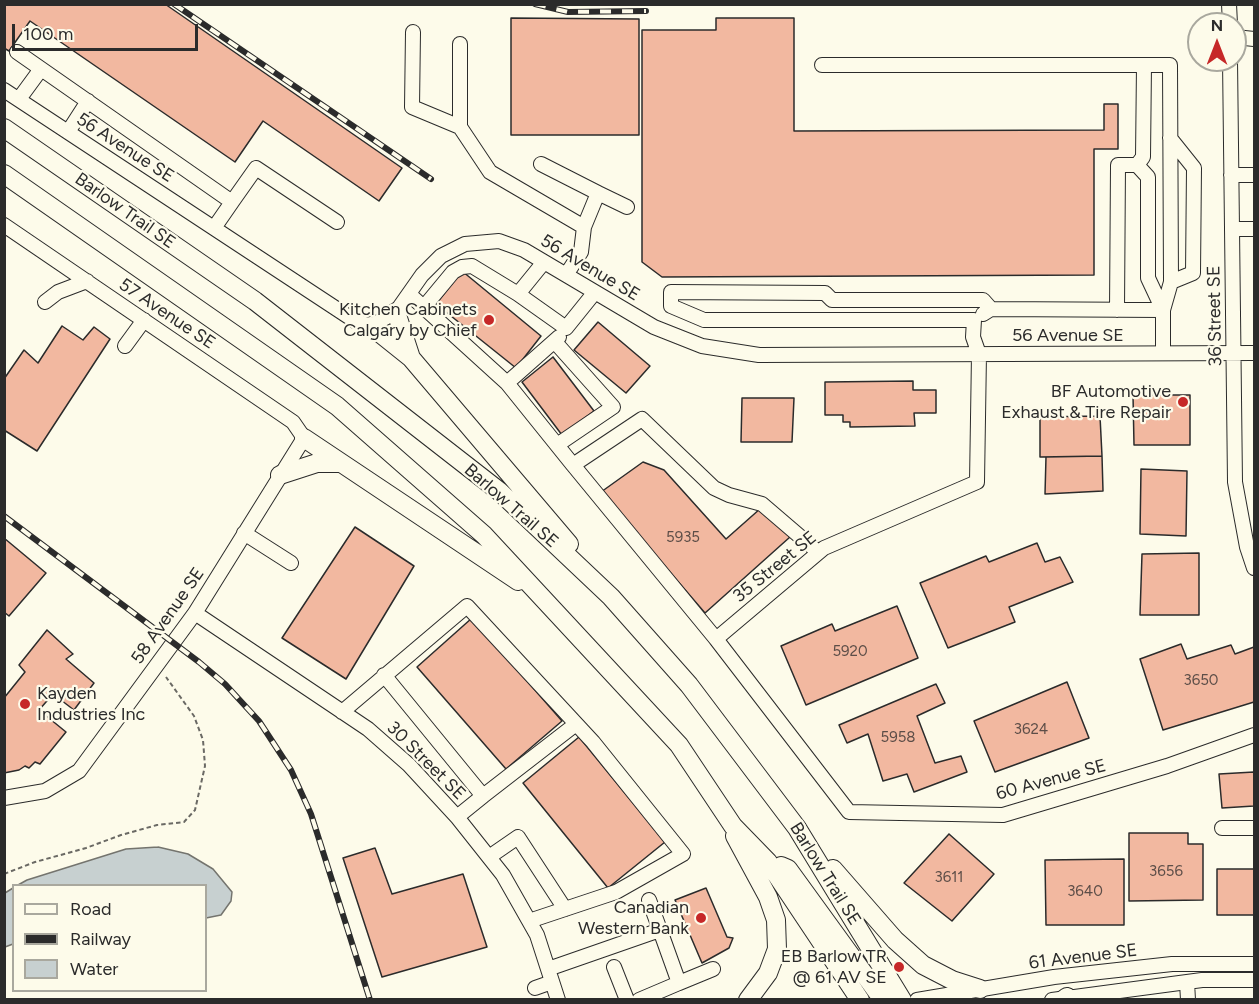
<!DOCTYPE html>
<html>
<head>
<meta charset="utf-8">
<style>
	body { margin:0 }
	#map { position:relative; width:1259px; height:1004px; overflow:hidden; background:#fdfbea; font-family:Figtree,sans-serif }
	canvas { display:block }
	.frame { position:absolute; inset:0; border:6px solid #2b2b2b; pointer-events:none }
	.legend { position:absolute; left:12px; top:884px; width:195px; height:108px; box-sizing:border-box; background:#fdfbea; border:2px solid #a9a89e; margin:0; padding:8px 10px; list-style:none; font-size:18px; color:#2b2b2b }
	.legend li { display:flex; align-items:center; gap:12px; height:30px }
	.legend b { width:30px; border:2px solid #a9a89e }
	.north { position:absolute; left:1187px; top:12px; width:60px; height:60px; box-sizing:border-box; background:#fdfbea; border:2px solid #a9a89e; border-radius:50%; rotate:0deg; font-size:16px; font-weight:700; line-height:24px; text-align:center; color:#2b2b2b }
	.north::after { content:''; display:block; margin:auto; width:21px; height:27px; background:#c62828; clip-path:polygon(50% 0,100% 100%,50% 72%,0 100%) }
	.scale { position:absolute; left:12px; top:24px; width:186px; height:27px; box-sizing:border-box; border:3px solid #2b2b2b; border-top:0; padding-left:8px; font-size:18px; line-height:21px; white-space:nowrap; color:#2b2b2b; -webkit-text-stroke:4px #fdfbea; paint-order:stroke }
</style>
</head>
<body>
<div id="map">
<canvas width="1259" height="1004"></canvas>
<div class="frame"></div>
<ul class="legend">
<li><b style="height:8px;background:#fdfbea"></b>Road</li>
<li><b style="height:8px;background:#2b2b2b"></b>Railway</li>
<li><b style="height:16px;background:#c7d0d0"></b>Water</li>
</ul>
<div class="north">N</div>
<div class="scale">100 m</div>
</div>
<script>
const c = document.querySelector('canvas').getContext('2d');
c.lineJoin = 'round';
function fillPath(path, color) {
  c.fillStyle = color;
  c.fill(path, 'evenodd');
}
function poly(rows) {
  const path = new Path2D();
  for (const r of rows) {
    path.moveTo(r[0], r[1]);
    for (let i = 2; i < r.length; i += 2) path.lineTo(r[i], r[i + 1]);
  }
  return path;
}
function strokePath(path, color, width, dash) {
  c.strokeStyle = color;
  c.lineWidth = width;
  c.lineCap = dash ? 'butt' : 'round';
  c.setLineDash(dash || []);
  c.stroke(path);
}
function drawText(font, color, halo, rows, align = 'center') {
  c.font = font + ' Figtree,sans-serif';
  c.lineWidth = 4.5;
  c.setLineDash([]);
  c.textBaseline = 'middle';
  c.strokeStyle = halo;
  c.fillStyle = color;
  for (const [text, x, y, turn = 0] of rows) {
    c.save();
    c.translate(x, y);
    c.rotate((+turn || 0) * Math.PI / 180);
    c.textAlign = isNaN(turn) ? turn : align;
    if (halo) c.strokeText(text, 0, 0);
    c.fillText(text, 0, 0);
    c.restore();
  }
}
const water = poly([
	[158,847,188,854,213,869,232,892,231,901,221,915,206,918,206,886,18,885,27,880,126,849,158,847],
	[13,888,13,944,5,947,5,893,13,888]
]);
fillPath(water, '#c7d0d0');
strokePath(water, '#74746e', 1.5);
const building = poly([
	[4,4,165,4,402,168,379,201,263,121,235,162,30,21,9,51,4,48,4,4],
	[511,18,639,19,639,135,511,135,511,18],
	[716,18,794,18,794,131,1104,130,1104,104,1118,104,1118,149,1094,149,1094,275,662,277,642,262,642,30,716,30,716,18],
	[462,271,541,336,516,368,436,304,462,271],
	[598,322,650,366,626,393,574,350,598,322],
	[62,326,83,340,94,327,110,339,37,451,4,430,4,379,24,350,38,363,62,326],
	[553,357,594,411,562,435,522,382,553,357],
	[913,381,913,390,936,390,936,413,914,413,915,426,850,427,850,422,843,422,843,415,825,415,825,382,913,381],
	[1133,395,1190,395,1190,445,1134,445,1133,395],
	[742,398,794,398,792,442,741,442,742,398],
	[1100,416,1102,456,1040,457,1040,417,1100,416],
	[1102,456,1103,491,1045,494,1046,457,1102,456],
	[643,462,664,470,726,539,761,508,790,537,705,613,601,492,643,462],
	[1141,469,1187,471,1186,536,1140,534,1141,469],
	[355,527,414,566,346,679,282,638,355,527],
	[4,538,46,573,9,616,4,612,4,538],
	[1037,543,1045,562,1060,557,1073,582,1009,607,1015,622,948,648,920,583,986,556,989,562,1037,543],
	[1199,553,1199,615,1140,615,1142,554,1199,553],
	[897,606,918,658,806,705,781,646,832,624,835,631,897,606],
	[472,618,562,721,506,769,417,667,472,618],
	[47,630,73,654,66,659,94,683,74,710,53,694,39,710,66,732,40,764,35,762,29,768,25,766,19,770,4,773,4,698,25,672,19,665,47,630],
	[1181,644,1187,659,1231,645,1235,654,1254,647,1254,702,1163,730,1140,659,1181,644],
	[1067,682,1089,738,995,772,974,721,1067,682],
	[936,684,945,703,917,716,935,763,961,756,967,772,914,792,907,774,883,781,868,734,847,743,839,725,936,684],
	[579,737,665,842,608,888,523,783,579,737],
	[1254,772,1254,806,1222,808,1219,774,1254,772],
	[1129,833,1188,833,1188,844,1203,844,1203,900,1129,901,1129,833],
	[949,834,994,874,952,921,904,883,949,834],
	[375,848,392,894,463,874,487,947,382,977,343,858,375,848],
	[1124,859,1124,925,1046,925,1045,860,1124,859],
	[1217,869,1254,869,1254,915,1217,915,1217,869],
	[706,888,727,937,733,938,729,948,702,963,675,900,706,888]
]);
fillPath(building, '#f2b8a0');
strokePath(building, '#2b2b2b', 1.5);
const minor = poly([
	[1229,4,1230,24],
	[413,32,412,107,460,127,460,44],
	[1235,37,1254,39],
	[17,52,232,202,256,168,337,222],
	[1230,60,1235,482,1247,547,1254,568],
	[822,65,1170,65,1171,282,1163,310],
	[4,90,355,321,371,326,396,312,422,275,441,256,465,244,499,241,524,250,654,327,702,346,759,355,1254,353],
	[19,99,41,69],
	[460,127,490,172,584,227,598,193,627,207],
	[68,132,88,101],
	[1170,138,1194,168,1193,273,1171,282],
	[541,164,598,193],
	[1137,165,1143,157,1144,65],
	[1231,175,1254,175],
	[4,225,293,422,304,438,195,613,79,771,45,791,4,798],
	[214,228,232,202],
	[1232,229,1254,229],
	[566,275,581,252,584,227],
	[409,294,507,383,573,465],
	[518,294,566,328,595,292],
	[45,302,58,292,87,281],
	[424,307,453,272,462,267,472,266,518,294,544,262],
	[991,309,983,300,832,300,825,293,671,292,671,306,704,320,974,320,973,337,979,354,977,482,824,548,716,639,849,812,1003,815,1167,766,1254,735],
	[1117,310,1118,165,1137,165,1148,177,1148,278,1163,310],
	[983,314,991,309,1163,310,1163,353],
	[555,342,613,407,557,445],
	[125,346,144,320],
	[507,383,559,337],
	[244,533,291,563],
	[195,613,368,729,409,765,457,817,503,875,537,935,558,1000],
	[716,639,573,465,642,419,714,488,729,495,762,504,818,552],
	[384,675,483,796,457,817],
	[342,712,467,606,593,742,683,854,616,892,529,921],
	[483,796,576,724],
	[1222,828,1254,828],
	[489,857,518,837,565,909],
	[614,967,627,1000],
	[548,969,660,930,649,900],
	[1187,982,1188,1000],
	[679,983,713,969],
	[535,988,552,982],
	[639,1000,679,983,660,930],
	[917,1000,1054,977,1172,964,1254,964],
	[1052,1000,1202,980,1254,980]
]);
const major = poly([
	[4,128,255,301,499,491,611,597,689,685,797,828,902,1000],
	[4,174,337,406,484,535,679,745,733,826,768,862,860,1000],
	[396,312,411,358],
	[371,326,411,358,569,544],
	[304,438,518,581],
	[280,475,317,463,341,463],
	[735,836,768,897,776,920,777,949,768,973,748,1000],
	[781,866,788,869,883,1000],
	[833,869,895,940,923,965,952,980,980,989],
	[1063,1000,1067,997]
]);
strokePath(minor, '#2b2b2b', 16);
strokePath(major, '#2b2b2b', 20);
strokePath(poly([
	[4,874,35,862,86,848,121,835,157,825,184,822,195,810,205,766,203,740,194,716,166,677]
]), '#6a6964', 2, [4.5, 3]);
strokePath(minor, '#fdfbea', 14);
strokePath(major, '#fdfbea', 18);
const rail = poly([
	[174,4,431,179],
	[535,4,568,12,646,11],
	[4,516,199,662,225,684,259,721,291,770,311,814,370,1000]
]);
strokePath(rail, '#2b2b2b', 6);
strokePath(rail, '#fdfbea', 4, [11]);
for (const [x, y, r, color] of [
	[489,320,6,"#c62828"],
	[1183,402,6,"#c62828"],
	[25,704,6,"#c62828"],
	[701,918,6,"#c62828"],
	[899,967,6,"#c62828"]
]) {
  const dot = new Path2D();
  dot.arc(x, y, r, 0, 2 * Math.PI);
  c.fillStyle = color;
  c.fill(dot);
  strokePath(dot, '#fdfbea', 2);
}
drawText('15px', '#5d4e48', null, [
	["5935",683,538],
	["5920",850,652],
	["3650",1201,681],
	["3624",1031,730],
	["5958",898,738],
	["3656",1166,872],
	["3611",949,878],
	["3640",1085,892]
]);
drawText('18px', '#2b2b2b', '#fdfbea', [
	["56 Avenue SE",125,148,33],
	["Barlow Trail SE",125,211,35],
	["56 Avenue SE",590,268,31],
	["57 Avenue SE",167,314,34],
	["36 Street SE",1215,316,-91],
	["56 Avenue SE",1068,336],
	["Barlow Trail SE",511,506,41],
	["35 Street SE",775,567,-39],
	["58 Avenue SE",168,616,-55],
	["30 Street SE",426,761,45],
	["60 Avenue SE",1051,780,-15],
	["Barlow Trail SE",825,874,58],
	["61 Avenue SE",1083,957,-7]
]);
drawText('18px', '#2b2b2b', '#fdfbea', [
	["Kitchen Cabinets",477,310],
	["Calgary by Chief",477,331],
	["BF Automotive",1171,392],
	["Exhaust & Tire Repair",1171,413],
	["Kayden",37,694,"left"],
	["Industries Inc",37,715,"left"],
	["Canadian",689,908],
	["Western Bank",689,929],
	["EB Barlow TR",887,957],
	["@ 61 AV SE",887,978]
], 'right');
</script>
</body>
</html>
